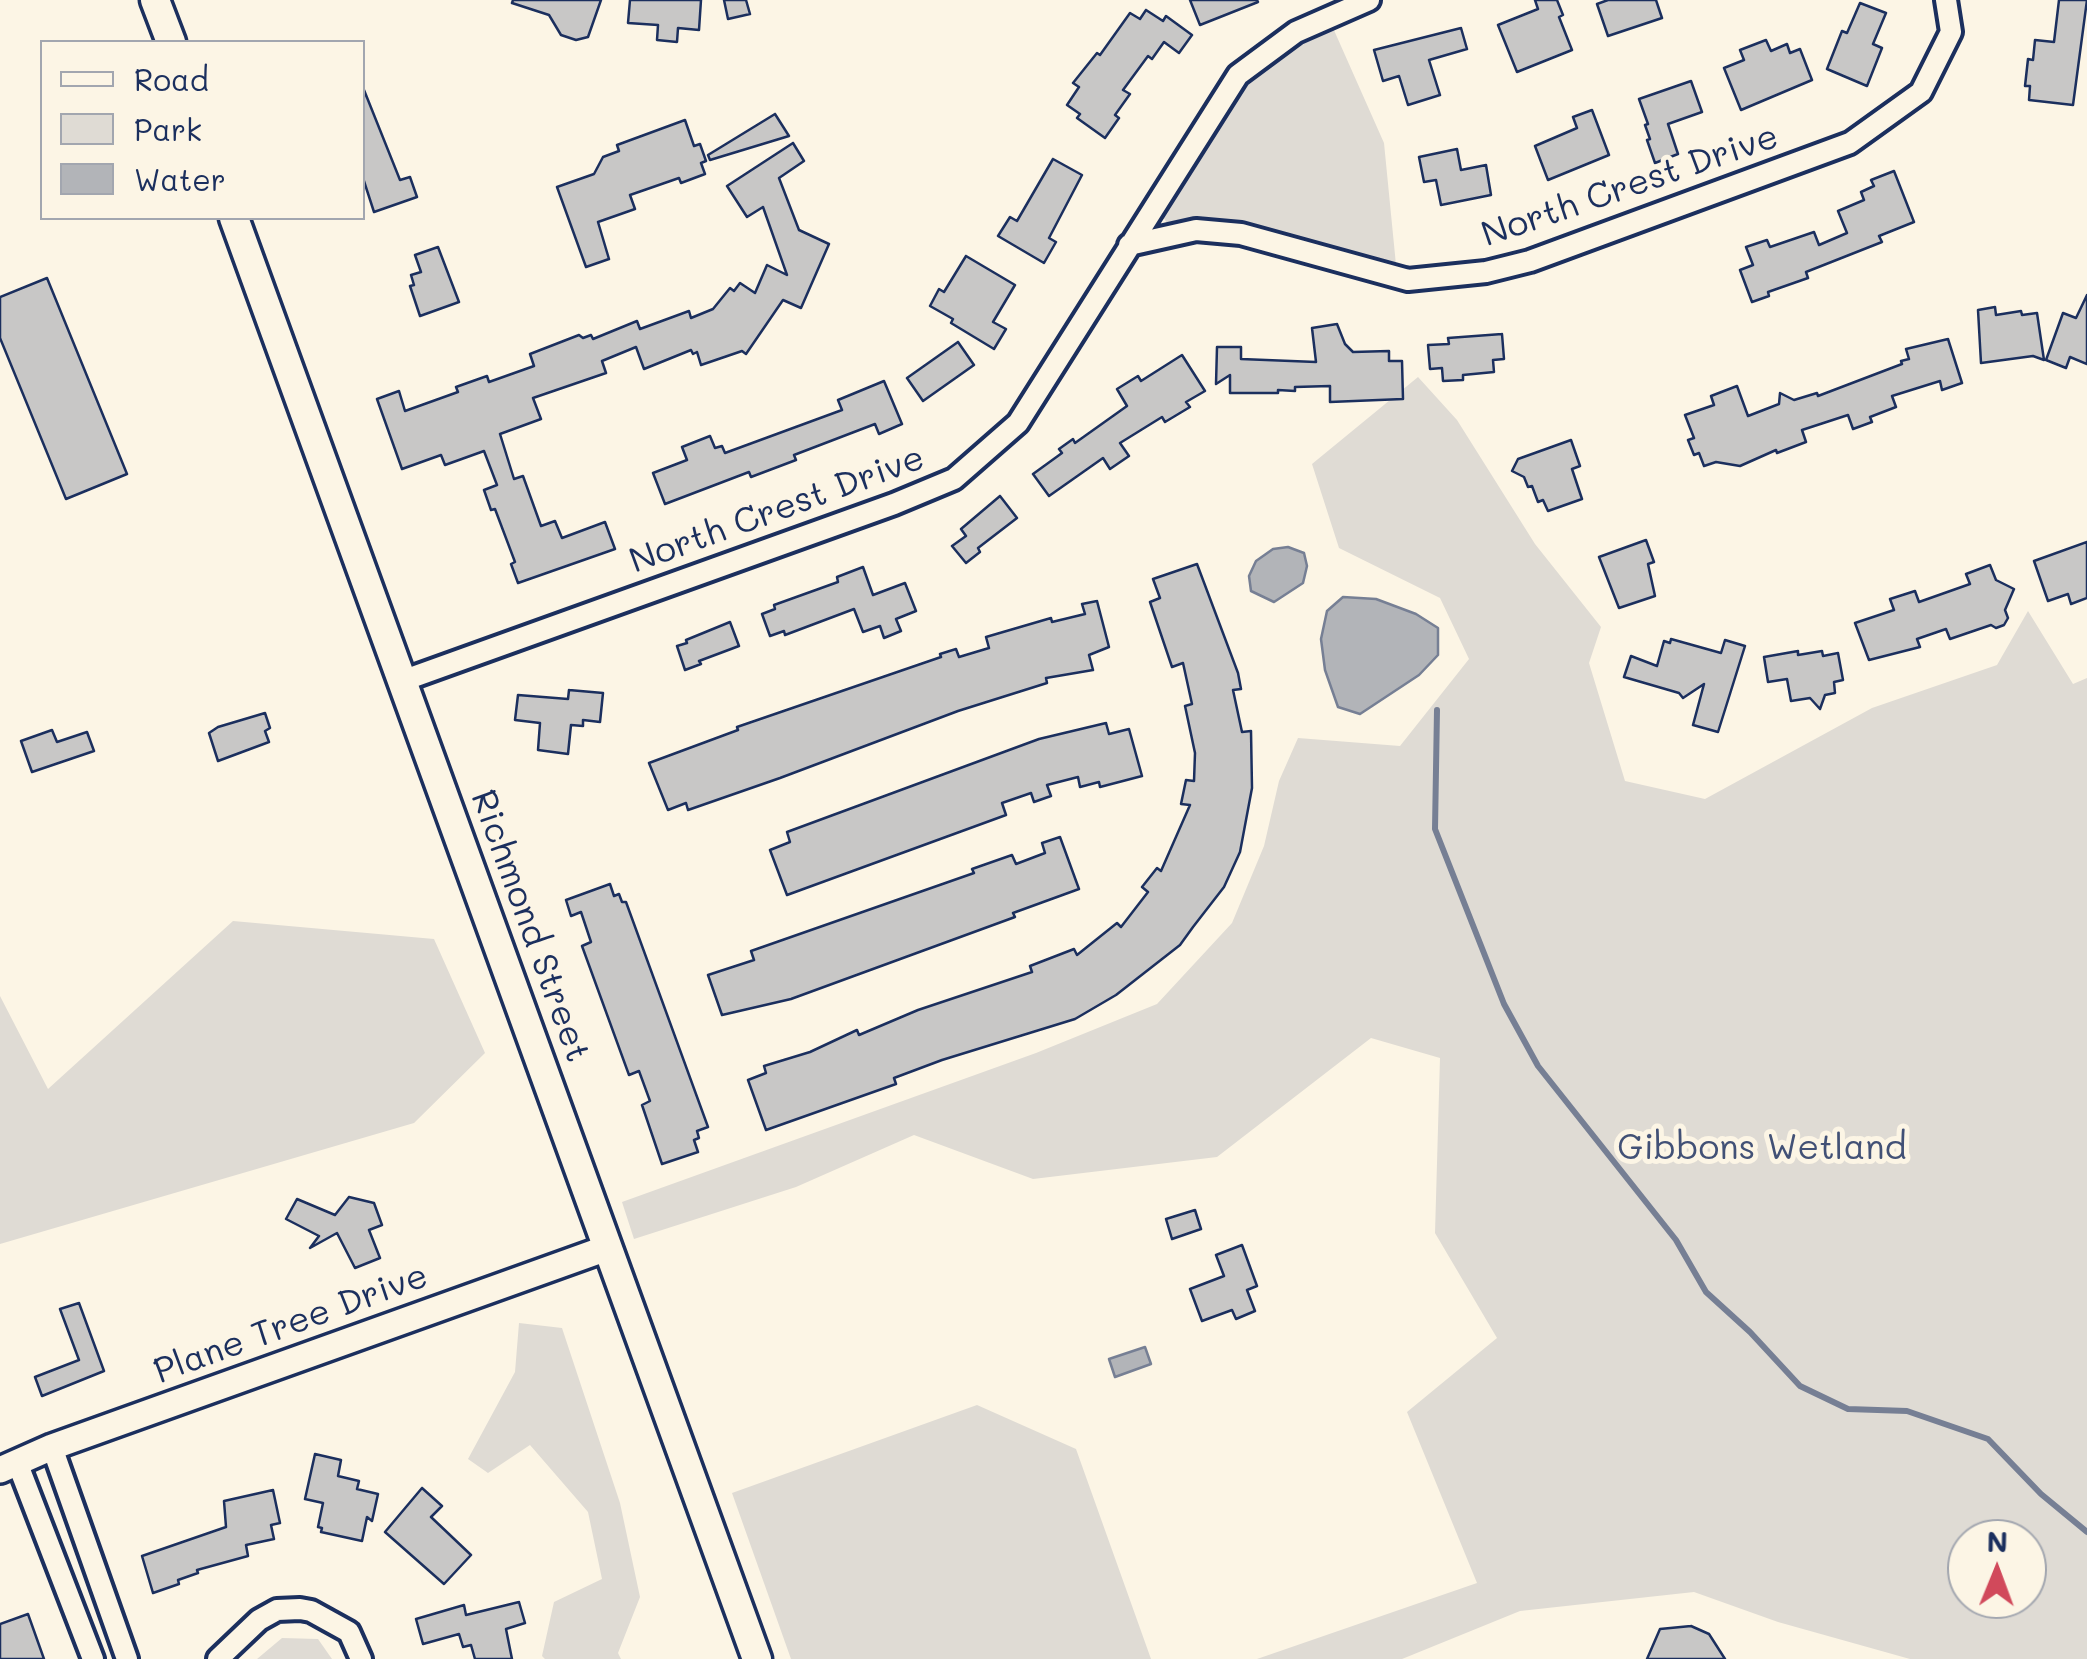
<!DOCTYPE html>
<html>
<head>
<meta charset="utf-8">
<style>
	body { margin:0 }
	#map { position:relative; width:2087px; height:1659px; overflow:hidden; background:#fcf5e5; font-family:Mali,sans-serif }
	canvas { display:block }
	.legend { position:absolute; left:40px; top:40px; width:325px; height:180px; box-sizing:border-box; background:#fcf5e5; border:2px solid #a2a6af; margin:0; padding:12px 18px; list-style:none; font-size:30px; color:#1b2f5e }
	.legend li { display:flex; align-items:center; gap:20px; height:50px }
	.legend b { width:50px; border:2px solid #a2a6af }
	.north { position:absolute; left:1947px; top:1519px; width:100px; height:100px; box-sizing:border-box; background:#fcf5e5; border:2px solid #a2a6af; border-radius:50%; rotate:1deg; font-size:28px; font-weight:700; line-height:40px; text-align:center; color:#1b2f5e }
	.north::after { content:''; display:block; margin:auto; width:35px; height:45px; background:#d1495b; clip-path:polygon(50% 0,100% 100%,50% 72%,0 100%) }
</style>
</head>
<body>
<div id="map">
<canvas width="2087" height="1659"></canvas>
<ul class="legend">
<li><b style="height:12px;background:#fcf5e5"></b>Road</li>
<li><b style="height:28px;background:#dfdbd4"></b>Park</li>
<li><b style="height:28px;background:#b2b4b8"></b>Water</li>
</ul>
<div class="north">N</div>
</div>
<script>
const c = document.querySelector('canvas').getContext('2d');
c.lineJoin = 'round';
function fillPath(path, color) {
  c.fillStyle = color;
  c.fill(path, 'evenodd');
}
function poly(rows) {
  const path = new Path2D();
  for (const r of rows) {
    path.moveTo(r[0], r[1]);
    for (let i = 2; i < r.length; i += 2) path.lineTo(r[i], r[i + 1]);
  }
  return path;
}
function strokePath(path, color, width, dash) {
  c.strokeStyle = color;
  c.lineWidth = width;
  c.lineCap = dash ? 'butt' : 'round';
  c.setLineDash(dash || []);
  c.stroke(path);
}
function drawText(font, color, halo, rows, align = 'center') {
  c.font = font + ' Mali,sans-serif';
  c.lineWidth = 10;
  c.setLineDash([]);
  c.textBaseline = 'middle';
  c.strokeStyle = halo;
  c.fillStyle = color;
  for (const [text, x, y, turn = 0] of rows) {
    c.save();
    c.translate(x, y);
    c.rotate((+turn || 0) * Math.PI / 180);
    c.textAlign = isNaN(turn) ? turn : align;
    if (halo) c.strokeText(text, 0, 0);
    c.fillText(text, 0, 0);
    c.restore();
  }
}
fillPath(poly([
	[1333,28,1384,143,1396,265,1334,252,1240,223,1215,218,1167,223,1163,217,1167,204,1244,88,1277,57],
	[1418,377,1457,420,1535,544,1601,627,1589,663,1625,781,1705,799,1872,708,1997,665,2028,611,2073,684,2087,678,2087,1659,1910,1659,1778,1622,1694,1592,1520,1611,1402,1659,1257,1659,1477,1583,1407,1412,1497,1338,1435,1233,1440,1058,1371,1038,1217,1157,1033,1179,914,1135,796,1187,634,1239,622,1202,1036,1053,1157,1004,1232,923,1264,846,1279,781,1298,738,1400,746,1469,659,1440,598,1339,548,1312,464],
	[1967,1539,2027,1539,2027,1599,1967,1599],
	[233,921,434,939,485,1053,414,1123,0,1244,0,996,48,1089],
	[519,1323,562,1328,620,1503,640,1597,618,1653,621,1659,545,1659,542,1656,554,1602,602,1579,588,1512,530,1445,488,1473,468,1459,515,1372],
	[977,1405,1076,1449,1151,1659,791,1659,732,1493],
	[282,1638,318,1639,332,1659,257,1659]
]), '#dfdbd4');
const water = poly([
	[1288,547,1304,553,1307,566,1303,583,1274,602,1251,591,1249,576,1256,561,1273,549,1288,547],
	[1343,597,1376,599,1416,614,1438,628,1438,655,1419,675,1360,714,1338,707,1325,670,1321,639,1327,611,1343,597],
	[1145,1347,1151,1364,1115,1377,1109,1359,1145,1347]
]);
fillPath(water, '#b2b4b8');
strokePath(water, '#767f94', 2.5);
strokePath(poly([
	[1437,710,1435,829,1504,1004,1538,1066,1676,1240,1706,1292,1750,1332,1800,1386,1848,1409,1907,1411,1988,1439,2041,1494,2087,1532]
]), '#767f94', 6);
const building = poly([
	[513,0,601,0,588,37,576,40,561,35,549,15,512,3,513,0],
	[630,0,701,0,699,30,678,28,677,42,657,40,658,25,628,23,630,0],
	[724,0,746,0,750,14,728,19,724,0],
	[1190,0,1257,0,1258,2,1200,25,1190,0],
	[1535,0,1557,0,1563,15,1559,17,1572,50,1517,72,1498,25,1538,9,1535,0],
	[1608,0,1656,0,1662,18,1608,36,1597,4,1608,0],
	[2059,0,2087,0,2073,105,2029,100,2030,86,2025,86,2028,59,2033,60,2035,40,2054,42,2059,0],
	[1860,3,1886,13,1873,44,1882,48,1867,86,1827,69,1842,31,1847,33,1860,3],
	[1146,10,1163,21,1166,16,1192,35,1179,53,1164,42,1152,59,1148,56,1123,90,1130,94,1115,115,1119,118,1105,138,1077,118,1080,114,1067,105,1079,87,1073,83,1097,53,1100,55,1130,13,1140,19,1146,10],
	[1461,28,1467,49,1429,60,1440,95,1408,105,1399,76,1383,81,1374,50,1461,28],
	[1766,40,1771,51,1787,44,1790,53,1800,49,1812,80,1741,110,1724,68,1744,60,1740,50,1766,40],
	[1691,81,1702,112,1668,124,1678,154,1655,163,1647,140,1650,139,1645,125,1648,124,1639,99,1691,81],
	[364,90,400,180,410,177,417,197,374,212,362,175,364,90],
	[1592,110,1609,155,1548,180,1535,146,1577,128,1573,117,1592,110],
	[775,114,789,136,710,160,708,155,775,114],
	[685,120,694,146,700,144,706,161,701,163,705,174,681,183,679,178,630,195,635,209,598,222,609,259,586,267,557,187,594,174,603,157,619,151,617,145,685,120],
	[793,143,804,161,779,178,799,230,829,244,801,308,783,300,746,354,742,351,701,365,697,352,693,354,691,350,644,369,636,347,602,361,606,373,533,398,541,419,500,434,514,479,523,476,541,526,555,521,562,538,605,522,615,549,518,583,511,564,515,562,495,509,491,510,484,490,497,485,484,451,445,465,441,455,402,469,377,399,399,391,405,411,458,392,456,387,487,376,489,382,534,366,530,354,579,335,583,338,591,335,593,339,637,321,640,329,689,311,691,318,713,309,730,288,734,291,740,283,755,293,767,265,787,275,763,207,747,217,727,186,793,143],
	[1457,149,1461,170,1486,165,1491,195,1441,205,1436,180,1424,182,1419,157,1457,149],
	[1053,159,1082,175,1049,238,1056,242,1044,263,998,236,1010,217,1017,221,1053,159],
	[1894,171,1914,222,1879,236,1882,242,1806,272,1808,278,1768,292,1769,296,1752,302,1740,270,1753,265,1746,247,1767,240,1770,247,1814,232,1819,245,1847,233,1838,211,1864,200,1861,192,1874,186,1871,180,1894,171],
	[438,247,459,302,420,316,410,286,414,285,411,275,421,272,415,255,438,247],
	[966,256,1015,285,993,322,1006,329,994,349,951,323,953,319,930,306,939,289,944,292,966,256],
	[47,278,127,474,66,499,0,338,0,297,47,278],
	[2087,295,2087,364,2070,357,2066,368,2046,360,2063,313,2076,318,2087,295],
	[1995,307,1996,315,2021,311,2022,315,2037,313,2044,360,2033,356,1981,363,1978,310,1995,307],
	[1337,324,1345,344,1353,352,1389,351,1389,361,1402,361,1403,399,1330,402,1330,386,1295,387,1295,391,1278,390,1278,393,1230,393,1230,375,1216,384,1217,347,1241,347,1241,359,1316,362,1312,328,1337,324],
	[1502,334,1504,359,1493,360,1494,372,1463,375,1463,380,1443,381,1442,368,1430,369,1428,345,1449,344,1448,338,1502,334],
	[1948,339,1962,383,1942,390,1940,381,1892,396,1896,407,1870,417,1872,422,1853,429,1848,415,1802,430,1806,442,1777,453,1776,450,1740,466,1716,462,1704,466,1699,453,1694,455,1688,440,1694,438,1685,415,1714,405,1711,396,1737,386,1748,416,1779,404,1780,393,1794,400,1817,393,1818,396,1902,364,1901,361,1909,359,1906,349,1948,339],
	[958,342,974,365,923,401,907,378,958,342],
	[1182,355,1205,391,1186,402,1190,407,1165,422,1162,417,1120,443,1129,456,1110,469,1103,458,1049,496,1033,474,1062,453,1059,449,1073,439,1075,443,1127,406,1117,389,1138,376,1141,381,1182,355],
	[884,381,902,424,879,434,875,424,794,455,796,460,751,477,749,472,665,504,653,473,687,460,682,447,710,436,715,448,722,446,725,453,842,410,838,400,884,381],
	[1571,440,1580,466,1572,469,1582,499,1548,511,1543,500,1538,502,1532,486,1528,487,1524,477,1512,471,1518,459,1571,440],
	[1000,496,1017,518,978,548,980,552,966,563,952,546,966,536,961,529,1000,496],
	[1646,540,1654,562,1648,564,1655,596,1619,608,1599,557,1646,540],
	[2087,542,2087,598,2071,604,2068,594,2048,601,2034,561,2087,542],
	[1197,564,1238,673,1241,689,1233,690,1242,732,1251,731,1252,788,1240,852,1224,887,1193,927,1180,945,1116,995,1075,1019,942,1060,894,1078,896,1084,766,1130,748,1080,766,1073,764,1066,810,1052,857,1030,859,1035,918,1010,1032,972,1030,966,1074,949,1077,955,1117,923,1121,927,1148,892,1142,887,1157,868,1161,871,1190,805,1181,804,1186,780,1194,781,1195,753,1185,706,1192,704,1183,663,1172,667,1150,602,1160,598,1153,579,1197,564],
	[1990,565,1996,580,2014,589,2005,610,2008,618,2004,625,1996,628,1991,625,1950,639,1946,629,1917,639,1920,647,1869,660,1855,623,1894,610,1890,599,1915,591,1919,602,1970,584,1966,574,1990,565],
	[863,567,873,595,905,583,916,611,896,619,901,631,884,638,880,626,863,632,854,609,785,635,784,631,770,636,762,614,775,609,774,605,838,582,837,577,863,567],
	[1097,601,1109,647,1089,655,1093,670,1046,678,1047,683,958,711,780,778,688,810,686,803,668,810,649,763,738,730,737,727,941,657,940,654,956,649,959,657,989,648,986,637,1051,618,1052,622,1085,614,1082,604,1097,601],
	[730,622,739,646,699,661,701,664,685,670,677,646,687,643,686,640,730,622],
	[1671,639,1721,653,1725,640,1745,646,1718,732,1693,725,1704,684,1683,698,1679,693,1624,677,1631,656,1657,666,1664,641,1670,643,1671,639],
	[1798,651,1798,655,1822,651,1823,656,1838,653,1843,680,1834,682,1835,693,1825,695,1820,709,1810,698,1791,701,1787,679,1768,682,1764,657,1798,651],
	[569,690,603,693,600,722,583,720,583,726,571,725,568,754,538,750,540,723,515,720,518,695,568,699,569,690],
	[265,713,270,728,265,731,269,742,218,761,209,733,218,727,265,713],
	[1106,723,1109,734,1129,729,1142,776,1100,787,1099,782,1080,787,1078,777,1047,785,1051,796,1034,802,1031,793,1002,803,1006,815,787,895,770,850,790,842,787,832,1039,739,1106,723],
	[52,730,57,742,87,732,94,751,32,772,21,741,52,730],
	[1060,837,1079,889,1013,913,1015,917,791,999,722,1015,708,975,754,960,751,951,974,873,972,869,1012,855,1016,864,1045,853,1042,843,1060,837],
	[610,884,614,896,619,894,622,902,626,902,708,1127,697,1131,699,1138,694,1140,698,1152,662,1164,642,1105,650,1101,639,1071,629,1075,582,946,591,942,581,912,571,916,566,900,610,884],
	[349,1197,374,1203,382,1225,369,1230,380,1258,355,1268,337,1233,310,1248,319,1236,286,1219,297,1199,335,1215,349,1197],
	[1195,1210,1201,1229,1172,1239,1166,1219,1195,1210],
	[1242,1245,1257,1286,1247,1290,1255,1311,1236,1319,1232,1310,1202,1321,1190,1289,1224,1276,1216,1255,1242,1245],
	[79,1303,104,1371,42,1396,35,1377,79,1360,60,1309,79,1303],
	[315,1454,341,1460,338,1476,359,1481,357,1489,378,1494,372,1521,367,1517,362,1541,321,1532,322,1528,318,1527,323,1503,305,1499,315,1454],
	[422,1488,442,1506,431,1517,471,1555,444,1584,385,1532,422,1488],
	[273,1490,280,1523,271,1525,274,1539,246,1545,248,1556,197,1570,198,1573,178,1580,179,1584,153,1593,142,1556,226,1527,224,1501,273,1490],
	[519,1602,525,1623,506,1629,512,1659,475,1659,471,1645,463,1647,459,1634,423,1644,416,1619,464,1605,466,1615,519,1602],
	[28,1614,44,1659,0,1659,0,1624,28,1614],
	[1691,1626,1709,1634,1725,1659,1647,1659,1660,1629,1691,1626]
]);
fillPath(building, '#c8c7c6');
strokePath(building, '#1b2f5e', 2.5);
const minor = poly([
	[1129,245,1196,230,1241,234,1408,280,1486,272,1530,261,1850,143,1921,92,1951,32,1946,0],
	[402,681,894,504,954,479,1018,423,1238,75,1296,32,1369,0],
	[52,1447,127,1659],
	[17,1462,93,1659],
	[218,1659,259,1620,277,1610,300,1609,311,1611,349,1632,361,1659]
]);
const tertiary = poly([
	[0,1470,52,1447,607,1248]
]);
const secondary = poly([
	[155,0,171,42],
	[234,218,757,1659]
]);
strokePath(minor, '#1b2f5e', 28);
strokePath(tertiary, '#1b2f5e', 32);
strokePath(secondary, '#1b2f5e', 35);
strokePath(minor, '#fcf5e5', 20);
strokePath(tertiary, '#fcf5e5', 25);
strokePath(secondary, '#fcf5e5', 28);
drawText('35px', '#1b2f5e', '#fcf5e5', [
	["North Crest Drive",1630,186,-19],
	["North Crest Drive",777,510,-20],
	["Richmond Street",530,926,70],
	["Plane Tree Drive",291,1324,-20]
]);
drawText('35px', '#425176', '#fcf5e5', [
	["Gibbons Wetland",1762,1148]
]);
</script>
</body>
</html>
